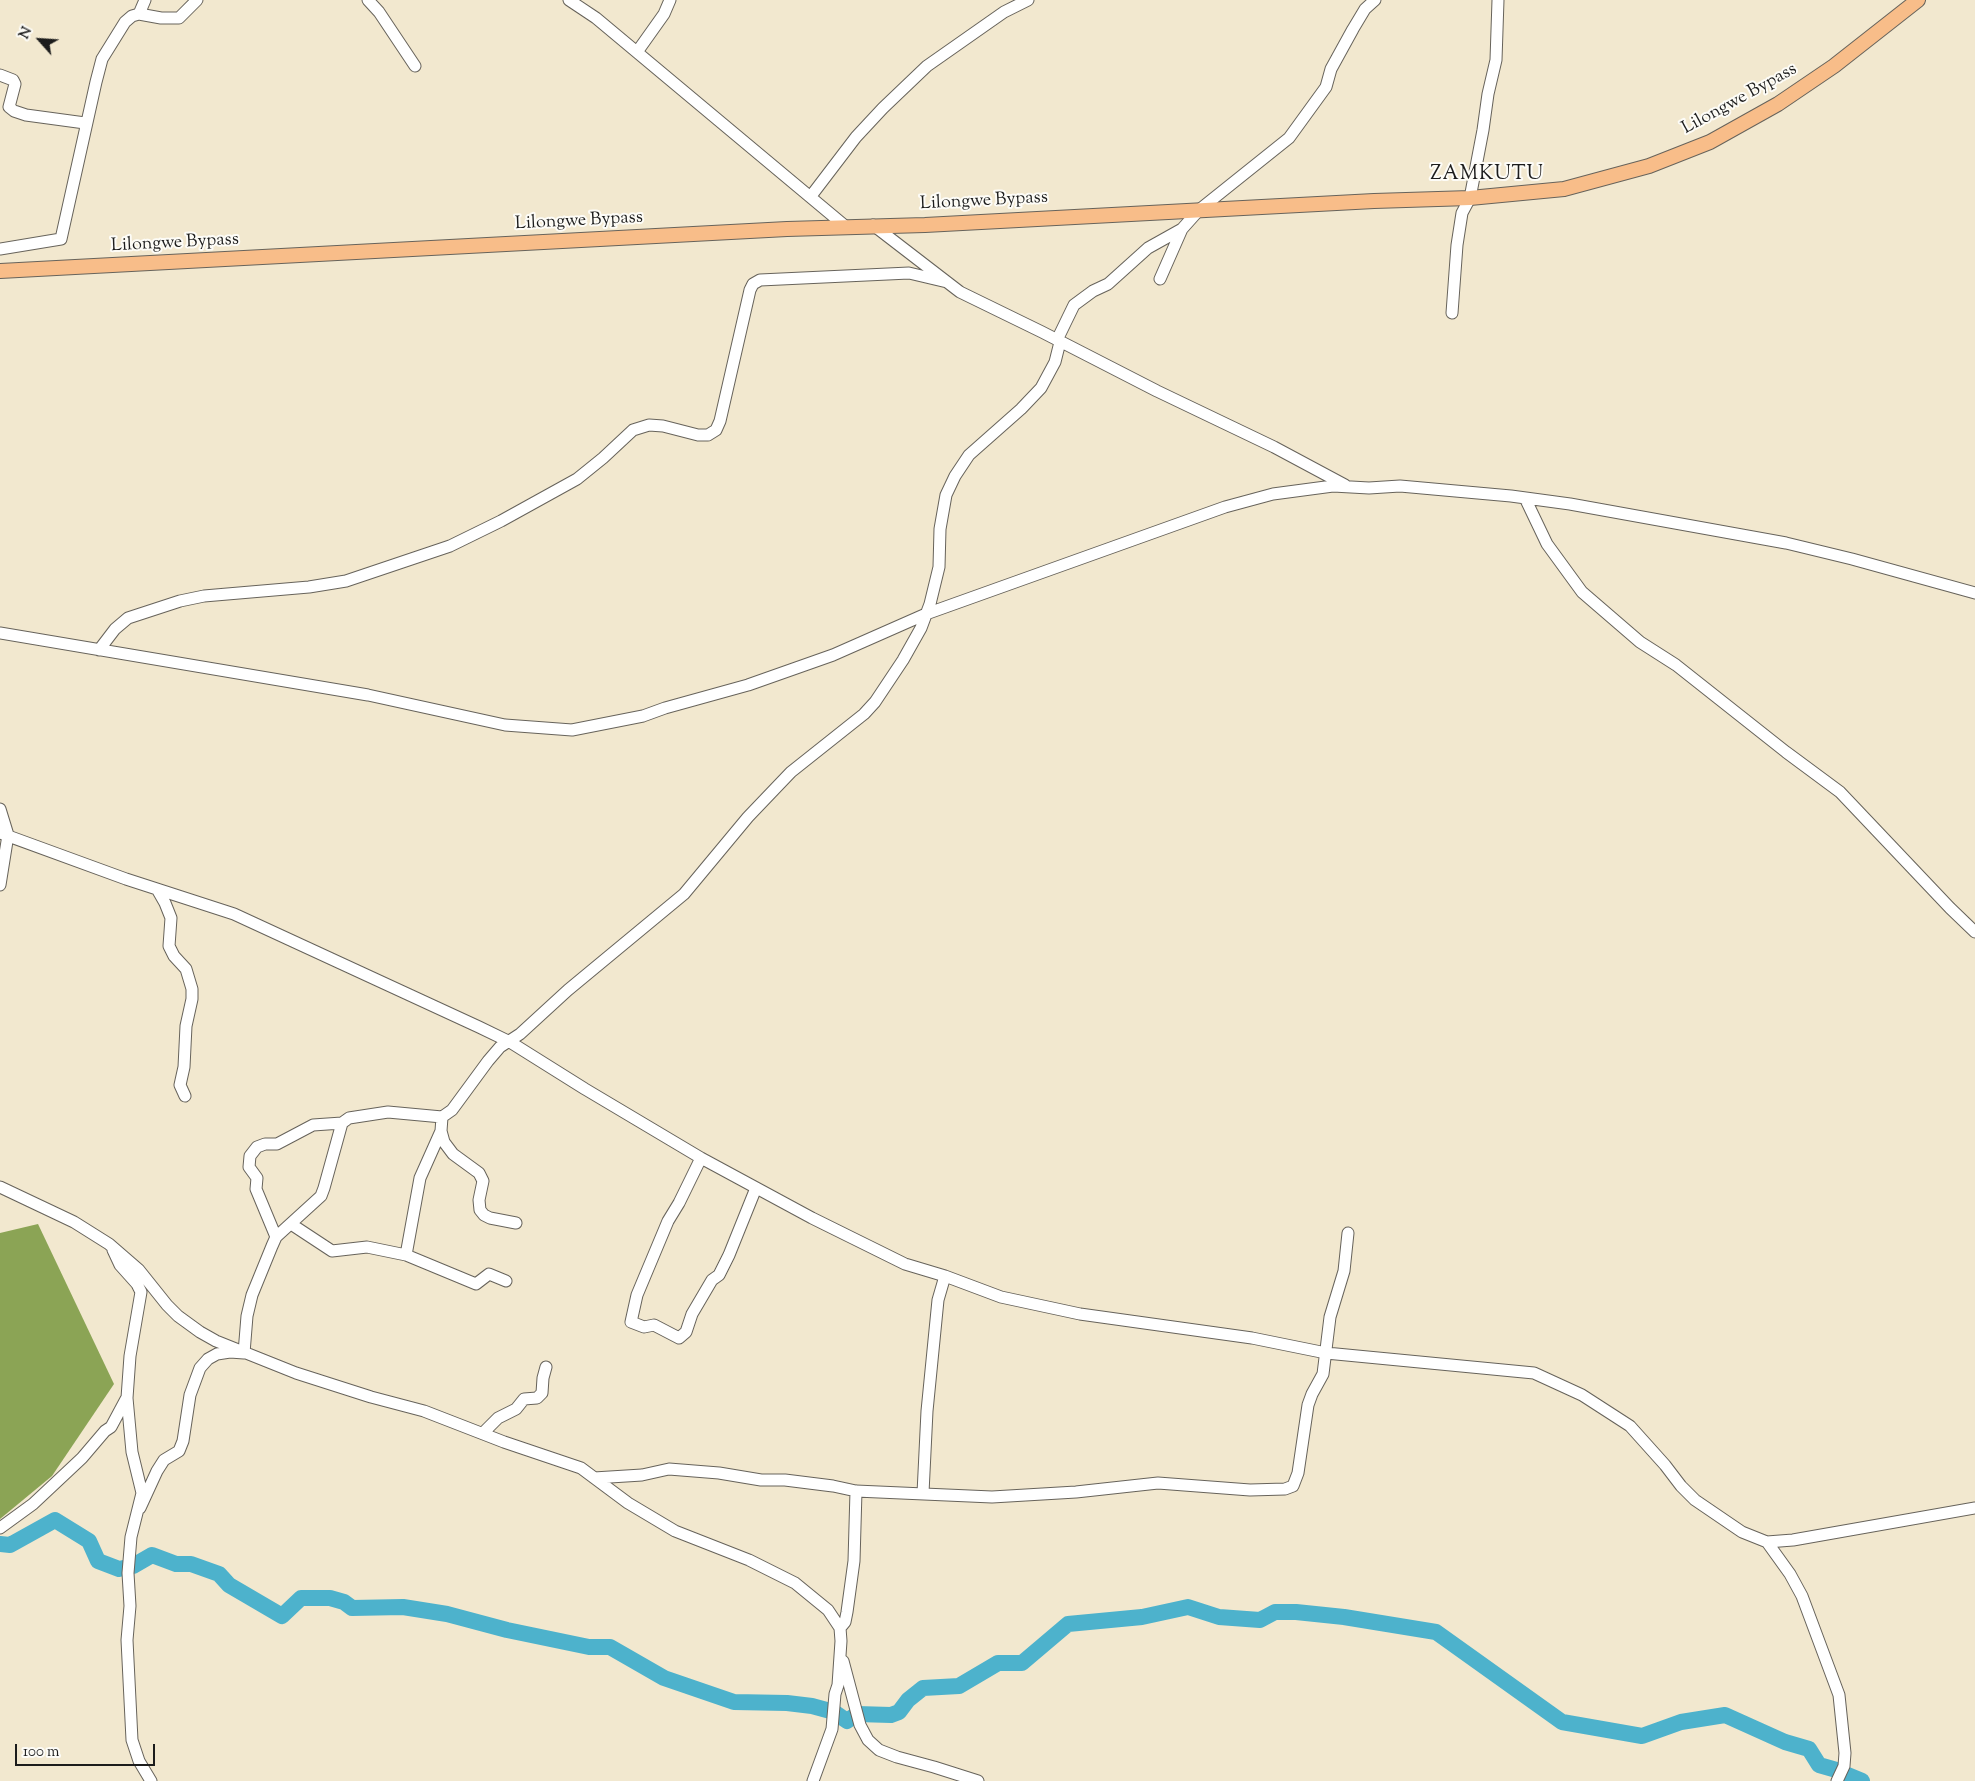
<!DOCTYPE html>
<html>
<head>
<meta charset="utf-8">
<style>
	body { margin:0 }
	#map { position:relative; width:1975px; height:1781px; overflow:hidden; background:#f2e8cf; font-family:"Sorts Mill Goudy",serif }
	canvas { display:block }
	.north { position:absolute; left:15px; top:15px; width:50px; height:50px; -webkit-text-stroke:4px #fdfcf7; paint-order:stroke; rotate:296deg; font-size:14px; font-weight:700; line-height:20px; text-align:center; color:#1c1c1c }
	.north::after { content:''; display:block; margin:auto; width:18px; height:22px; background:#1c1c1c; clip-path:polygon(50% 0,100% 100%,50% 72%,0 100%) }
	.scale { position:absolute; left:15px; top:1744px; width:140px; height:22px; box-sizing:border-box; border:2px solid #1c1c1c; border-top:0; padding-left:6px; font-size:15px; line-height:18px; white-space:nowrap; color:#1c1c1c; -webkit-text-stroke:4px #fdfcf7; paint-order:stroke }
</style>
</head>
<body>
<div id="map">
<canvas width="1975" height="1781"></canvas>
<div class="north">N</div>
<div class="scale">100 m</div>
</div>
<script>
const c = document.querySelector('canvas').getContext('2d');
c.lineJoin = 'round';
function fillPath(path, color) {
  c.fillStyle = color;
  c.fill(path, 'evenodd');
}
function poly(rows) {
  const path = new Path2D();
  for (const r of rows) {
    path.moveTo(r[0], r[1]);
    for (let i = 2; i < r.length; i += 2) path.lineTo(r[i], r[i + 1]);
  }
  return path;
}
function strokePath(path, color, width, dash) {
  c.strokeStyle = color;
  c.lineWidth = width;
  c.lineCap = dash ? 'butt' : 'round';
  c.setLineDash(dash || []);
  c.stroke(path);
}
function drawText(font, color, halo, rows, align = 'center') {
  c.font = font + ' "Sorts Mill Goudy",serif';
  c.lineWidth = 4;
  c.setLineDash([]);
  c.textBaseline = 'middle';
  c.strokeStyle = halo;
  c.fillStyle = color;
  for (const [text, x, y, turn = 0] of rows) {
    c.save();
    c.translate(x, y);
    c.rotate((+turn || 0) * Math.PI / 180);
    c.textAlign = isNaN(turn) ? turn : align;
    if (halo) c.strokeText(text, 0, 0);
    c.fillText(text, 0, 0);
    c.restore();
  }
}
fillPath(poly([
	[38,1224,114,1384,52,1476,0,1519,0,1233]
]), '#8ba455');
strokePath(poly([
	[0,1544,10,1545,55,1520,89,1541,98,1561,119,1569,133,1566,152,1555,176,1564,191,1564,219,1574,229,1585,282,1616,301,1598,330,1598,344,1602,352,1608,403,1607,447,1614,507,1630,589,1647,610,1647,664,1678,734,1702,787,1703,812,1706,834,1712,847,1721,857,1714,891,1715,899,1712,908,1700,923,1688,959,1686,998,1663,1022,1663,1068,1624,1142,1617,1188,1607,1219,1617,1260,1620,1275,1612,1296,1612,1344,1617,1436,1632,1562,1722,1642,1736,1681,1722,1725,1715,1785,1742,1809,1749,1819,1765,1840,1771],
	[1845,1774,1862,1781]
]), '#4db2cc', 16);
const minor = poly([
	[368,0,379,12,415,66],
	[569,0,596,18,845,226],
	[139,14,145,0],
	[637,52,664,14,670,0],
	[0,75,13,80,15,84,9,107,14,111,26,115,85,123],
	[811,196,856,137,883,108,927,66,1004,12,1028,0],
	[873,225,960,292,1042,332,1157,391,1274,447,1345,485],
	[0,249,61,239,96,82,102,59,125,22,132,16,139,14,161,18,179,18,197,0],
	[1160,279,1182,229],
	[1452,313,1457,245,1462,213,1470,198,1483,130,1488,94,1496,60,1498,0],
	[1057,340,1074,305,1093,291,1108,284,1148,248,1182,229,1199,210,1289,138,1326,87,1331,69,1353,29,1365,9,1375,0],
	[1525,498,1547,544,1582,592,1640,642,1676,665,1786,752,1840,792,1950,908,1975,932],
	[0,633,368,695,505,725,572,730,643,716,665,708,748,685,833,655,926,614,1225,507,1273,494,1333,486,1369,488,1400,486,1511,496,1570,504,1786,543,1852,559,1975,593],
	[99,650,115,629,128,618,180,601,204,596,309,587,346,581,450,546,501,521,577,479,603,458,633,430,649,425,663,426,698,435,708,435,716,430,720,421,750,290,753,284,760,280,909,273,947,282],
	[0,809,8,835,0,885],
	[0,833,126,879,234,914,479,1027,510,1042,585,1089,701,1158,812,1218,905,1264,945,1276,1001,1297,1080,1314,1252,1338,1326,1353,1534,1373,1582,1395,1630,1426,1665,1465,1681,1486,1695,1500,1742,1532,1767,1542,1793,1540,1975,1508],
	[157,889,165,903,171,918,169,946,174,956,186,969,192,989,192,999,186,1026,184,1067,180,1085,185,1096],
	[441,1131,444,1142,453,1154,479,1173,483,1181,479,1200,480,1210,484,1215,490,1218,516,1223],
	[701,1158,679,1203,668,1221,637,1295,631,1322,644,1327,654,1325,679,1338,686,1332,692,1314,712,1280,719,1275,729,1255,756,1188],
	[0,1187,74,1222,109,1244,139,1270,167,1305,178,1316,200,1332,216,1341,296,1373,371,1397,424,1411,504,1442,581,1468,628,1503,675,1531,749,1560,795,1583,828,1610,840,1628,841,1641,838,1685,835,1694,832,1729,813,1781],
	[291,1224,332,1251,367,1247,406,1255,420,1178,441,1131,442,1117],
	[276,1237,256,1189,257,1178,249,1167,250,1156,257,1147,265,1144,277,1144,313,1125,342,1123],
	[113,1250,120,1265,137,1284,141,1292,130,1356,127,1398,132,1452,142,1493,131,1537,128,1573,130,1606,127,1640,132,1740,139,1761,151,1781],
	[406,1255,476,1284,489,1274,506,1281],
	[483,1433,498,1418,516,1409,524,1399,537,1398,542,1393,543,1378,546,1367],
	[594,1478,642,1475,669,1469,719,1473,761,1480,785,1480,833,1486,856,1491,992,1497,1076,1492,1158,1483,1250,1490,1285,1489,1293,1486,1298,1473,1308,1405,1312,1394,1323,1374,1330,1317,1344,1271,1348,1233],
	[923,1493,927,1411,938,1300,945,1276],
	[140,1508,157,1471,164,1460,179,1451,183,1441,190,1395,200,1368,208,1359,217,1354,230,1352,244,1353,247,1316,252,1295,272,1246,276,1237,321,1196,324,1188,342,1123,349,1118,388,1112,442,1117,452,1110,488,1061,500,1047,520,1034,568,990,684,894,748,817,791,772,864,714,875,702,903,660,921,628,930,604,939,567,940,529,946,495,955,476,969,455,1021,409,1041,388,1055,362,1060,342],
	[0,1528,33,1504,82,1458,105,1431,111,1427,126,1399],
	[1767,1542,1790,1574,1802,1596,1839,1695,1845,1753,1844,1766,1837,1781],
	[840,1628,845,1622,847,1612,854,1561,856,1491],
	[843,1661,860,1725,868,1740,879,1750,897,1757,934,1767,978,1781]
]);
const major = poly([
	[0,271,787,229,925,225,1374,201,1470,198,1564,189,1649,166,1710,142,1778,104,1834,66,1918,0]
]);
strokePath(minor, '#67635b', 13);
strokePath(major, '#67635b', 16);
strokePath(minor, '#fff', 11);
strokePath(major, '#f8bd89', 14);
drawText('18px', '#1c1c1c', '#fdfcf7', [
	["Lilongwe Bypass",1740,100,-29],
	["Lilongwe Bypass",984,202,-3],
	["Lilongwe Bypass",579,222,-3],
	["Lilongwe Bypass",175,244,-3]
]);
c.letterSpacing = '1px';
drawText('20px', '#1c1c1c', '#fdfcf7', [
	["ZAMKUTU",1487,176]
]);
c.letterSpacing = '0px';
</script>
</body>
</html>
